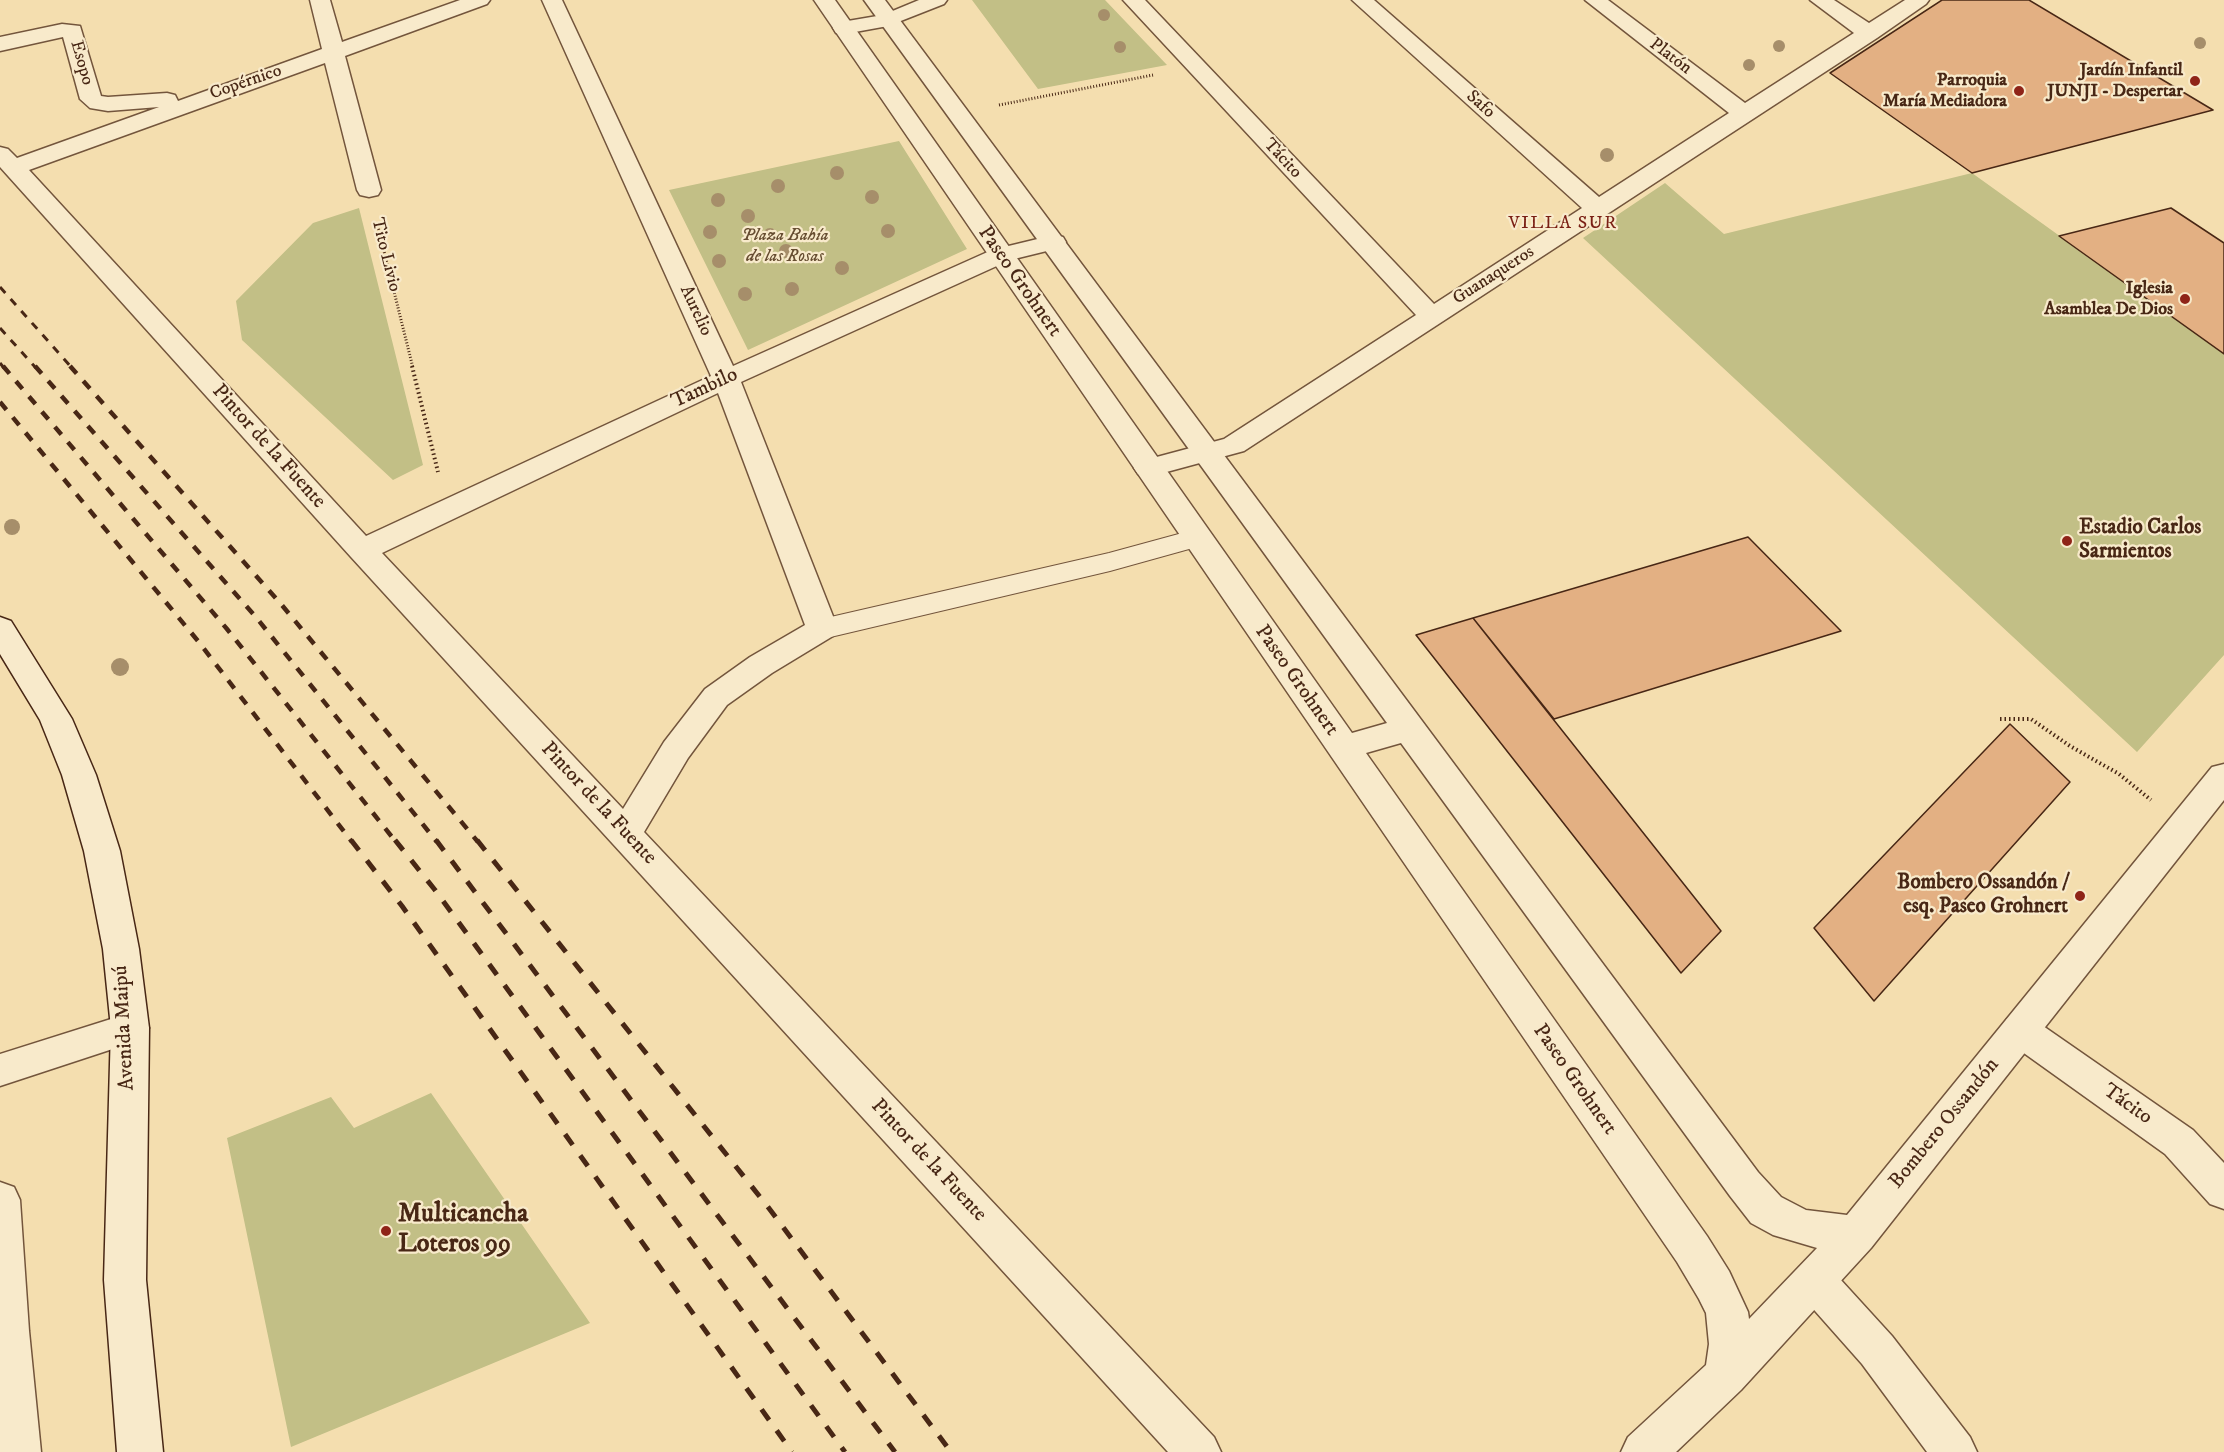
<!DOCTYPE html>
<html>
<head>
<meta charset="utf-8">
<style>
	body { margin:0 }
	canvas { display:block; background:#f4deaf }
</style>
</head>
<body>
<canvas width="2224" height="1452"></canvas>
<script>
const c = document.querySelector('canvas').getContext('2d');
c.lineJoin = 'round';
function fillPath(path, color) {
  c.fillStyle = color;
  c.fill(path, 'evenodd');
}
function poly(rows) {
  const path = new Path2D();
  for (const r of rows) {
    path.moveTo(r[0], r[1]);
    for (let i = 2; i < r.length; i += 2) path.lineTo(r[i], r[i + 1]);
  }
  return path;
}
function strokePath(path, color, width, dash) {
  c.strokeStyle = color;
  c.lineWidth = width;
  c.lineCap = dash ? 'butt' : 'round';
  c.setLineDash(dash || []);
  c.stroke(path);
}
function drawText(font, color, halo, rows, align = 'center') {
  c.font = font + ' "IM FELL DW Pica",serif';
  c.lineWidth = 4.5;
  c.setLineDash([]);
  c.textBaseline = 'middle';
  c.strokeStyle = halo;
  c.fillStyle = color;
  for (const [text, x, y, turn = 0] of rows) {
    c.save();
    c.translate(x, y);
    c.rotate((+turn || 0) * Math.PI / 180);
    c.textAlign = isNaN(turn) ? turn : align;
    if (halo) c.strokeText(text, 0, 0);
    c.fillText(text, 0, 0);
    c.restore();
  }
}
fillPath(poly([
	[972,0,1105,0,1167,65,1038,89],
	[899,141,967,249,748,350,669,190],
	[1972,173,2224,354,2224,655,2137,752,1583,238,1665,183,1724,234],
	[359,208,423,465,393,480,242,340,236,301,313,223],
	[431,1093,590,1323,291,1447,227,1138,331,1097,354,1128]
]), '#c2bf86');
const building = poly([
	[1942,0,2029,0,2213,110,1972,173,1830,73,1942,0],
	[2171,208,2224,243,2224,354,2059,236,2171,208],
	[1748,537,1841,631,1554,719,1473,618,1748,537],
	[1473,618,1721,931,1681,973,1416,635,1473,618],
	[2010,724,2070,782,1874,1001,1814,928,2010,724]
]);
fillPath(building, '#e3b083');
strokePath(building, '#482715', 1.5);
const pedestrian = poly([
	[1197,529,1207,532,1211,538,1207,544,1110,571,822,639,811,636,807,629,811,622,822,619,1109,553,1197,529]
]);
const minor = poly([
	[310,0,330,0,342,42,460,0,490,0,487,4,345,56,381,190,378,195,369,197,360,195,357,190,325,63,29,170,366,536,711,376,542,0,562,0,733,366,992,250,1054,235,1063,237,1066,242,1063,247,1010,260,741,382,838,629,833,636,772,673,727,705,688,758,644,832,1214,1437,1221,1452,1168,1452,351,557,0,167,0,147,8,149,17,158,159,107,108,111,90,108,80,99,63,37,0,51,0,37,62,24,80,26,101,96,108,97,167,93,175,95,178,101,322,49,310,0],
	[718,393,805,625,750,657,705,689,664,742,623,809,382,553,718,393],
	[919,0,947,0,944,4,888,26,844,34,836,33,833,28,836,23,883,15,919,0],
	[1123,0,1145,0,1434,304,1582,208,1352,0,1374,0,1599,197,1729,113,1585,0,1608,0,1745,103,1854,33,1810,0,1834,0,1869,23,1905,0,1929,0,1926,4,1877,38,1244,451,1148,477,1138,474,1134,468,1138,462,1224,439,1416,315,1123,0],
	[130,1013,143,1017,149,1028,143,1039,0,1086,0,1054,130,1013],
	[2020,1015,2033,1019,2193,1130,2224,1163,2224,1209,2210,1204,2165,1154,2007,1041,2001,1030,2007,1019,2020,1015],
	[0,1182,14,1187,20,1200,29,1331,41,1452,0,1452,0,1182],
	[1815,1262,1830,1268,1892,1336,1970,1437,1977,1452,1927,1452,1862,1364,1800,1294,1794,1281,1800,1268,1815,1262]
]);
const tertiary = poly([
	[814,0,835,0,1352,733,1387,723,864,0,885,0,1758,1172,1781,1197,1806,1210,1847,1215,2212,767,2224,764,2224,800,1871,1248,1741,1390,1676,1452,1621,1452,1628,1437,1706,1365,1709,1344,1706,1313,1699,1299,1677,1262,814,0],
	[1401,743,1730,1196,1751,1223,1773,1235,1817,1248,1749,1319,1748,1312,1729,1271,1707,1236,1366,753,1401,743]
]);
const secondary = poly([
	[0,617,11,621,72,719,96,775,120,851,139,949,149,1028,146,1280,163,1452,117,1452,104,1280,111,1028,103,949,84,851,62,775,40,720,0,654,0,617]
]);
strokePath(pedestrian, '#73553c', 2);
strokePath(minor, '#73553c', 3);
strokePath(tertiary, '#73553c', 3);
strokePath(secondary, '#482715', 3);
strokePath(poly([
	[999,105,1153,75],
	[377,223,413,368]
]), '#482715', 3, [1, 2]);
strokePath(poly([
	[412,366,438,472],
	[2000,719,2031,719,2070,746,2119,774,2151,800]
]), '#482715', 4, [1.5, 3]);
fillPath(pedestrian, '#f8eacb');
fillPath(minor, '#f8eacb');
fillPath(tertiary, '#f8eacb');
fillPath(secondary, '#f8eacb');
strokePath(poly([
	[0,287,72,368],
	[0,328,36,368],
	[0,363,4,368]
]), '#482715', 3, [8, 8]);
strokePath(poly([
	[3,366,227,629,396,842],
	[35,366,255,616,437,842],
	[70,366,281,604,478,842],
	[0,402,198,641,352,842]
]), '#482715', 4.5, [10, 10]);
strokePath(poly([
	[351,840,402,906,792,1452],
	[395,840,435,890,845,1452],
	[436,840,895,1452],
	[477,840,768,1207,951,1452]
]), '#482715', 5, [13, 13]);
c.fillStyle = '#a68e6a';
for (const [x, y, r] of [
	[1104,15,6],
	[2200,43,6],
	[1779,46,6],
	[1120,47,6],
	[1749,65,6],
	[1607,155,7],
	[837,173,7],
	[778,186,7],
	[872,197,7],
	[718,200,7],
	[748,216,7],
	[888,231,7],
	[710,232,7],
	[770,235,7],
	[786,251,7],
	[719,261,7],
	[842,268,7],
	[792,289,7],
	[745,294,7],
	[12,527,8],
	[120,667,9]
]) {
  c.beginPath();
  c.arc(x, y, r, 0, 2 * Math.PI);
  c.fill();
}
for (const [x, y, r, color] of [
	[2195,81,6,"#8f2418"],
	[2019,91,6,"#8f2418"],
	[2185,299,6,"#8f2418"],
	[2067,541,6,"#8f2418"],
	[2080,896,6,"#8f2418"],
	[386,1231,6,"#8f2418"]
]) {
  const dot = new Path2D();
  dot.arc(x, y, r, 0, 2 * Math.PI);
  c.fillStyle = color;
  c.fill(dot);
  strokePath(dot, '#f8eacb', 2);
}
drawText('18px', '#482715', '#f8eacb', [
	["Platón",1670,57,37],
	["Esopo",81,63,74],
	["Copérnico",246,83,-19],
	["Safo",1480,105,42],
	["Tácito",1282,159,47],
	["Tito Livio",385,255,76],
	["Guanaqueros",1494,276,-33],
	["Aurelio",695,311,65]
]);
drawText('bold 18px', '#482715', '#f8eacb', [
	["Jardín Infantil",2183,71],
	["JUNJI - Despertar",2183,92],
	["Parroquia",2007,81],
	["María Mediadora",2007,102],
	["Iglesia",2173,289],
	["Asamblea De Dios",2173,310]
], 'right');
c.letterSpacing = '1.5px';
drawText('18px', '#7a1f14', '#f8eacb', [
	["VILLA SUR",1563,224]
]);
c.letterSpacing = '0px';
drawText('italic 18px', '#664d31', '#f8eacb', [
	["Plaza Bahía",785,236],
	["de las Rosas",785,257]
]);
drawText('21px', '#482715', '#f8eacb', [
	["Paseo Grohnert",1019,282,55],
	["Tambilo",705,389,-25],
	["Pintor de la Fuente",268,447,48],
	["Paseo Grohnert",1296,681,55],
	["Pintor de la Fuente",598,804,47],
	["Avenida Maipú",125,1028,-93],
	["Paseo Grohnert",1574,1080,55],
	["Tácito",2127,1105,35],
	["Bombero Ossandón",1945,1124,-51],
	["Pintor de la Fuente",928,1161,47]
]);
drawText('bold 21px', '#482715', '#f8eacb', [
	["Estadio Carlos",2079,529],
	["Sarmientos",2079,553],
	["Bombero Ossandón /",2068,884,"right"],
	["esq. Paseo Grohnert",2068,908,"right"]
], 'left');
drawText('bold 26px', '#482715', '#f8eacb', [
	["Multicancha",398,1216],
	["Loteros 99",398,1246]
], 'left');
</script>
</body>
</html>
